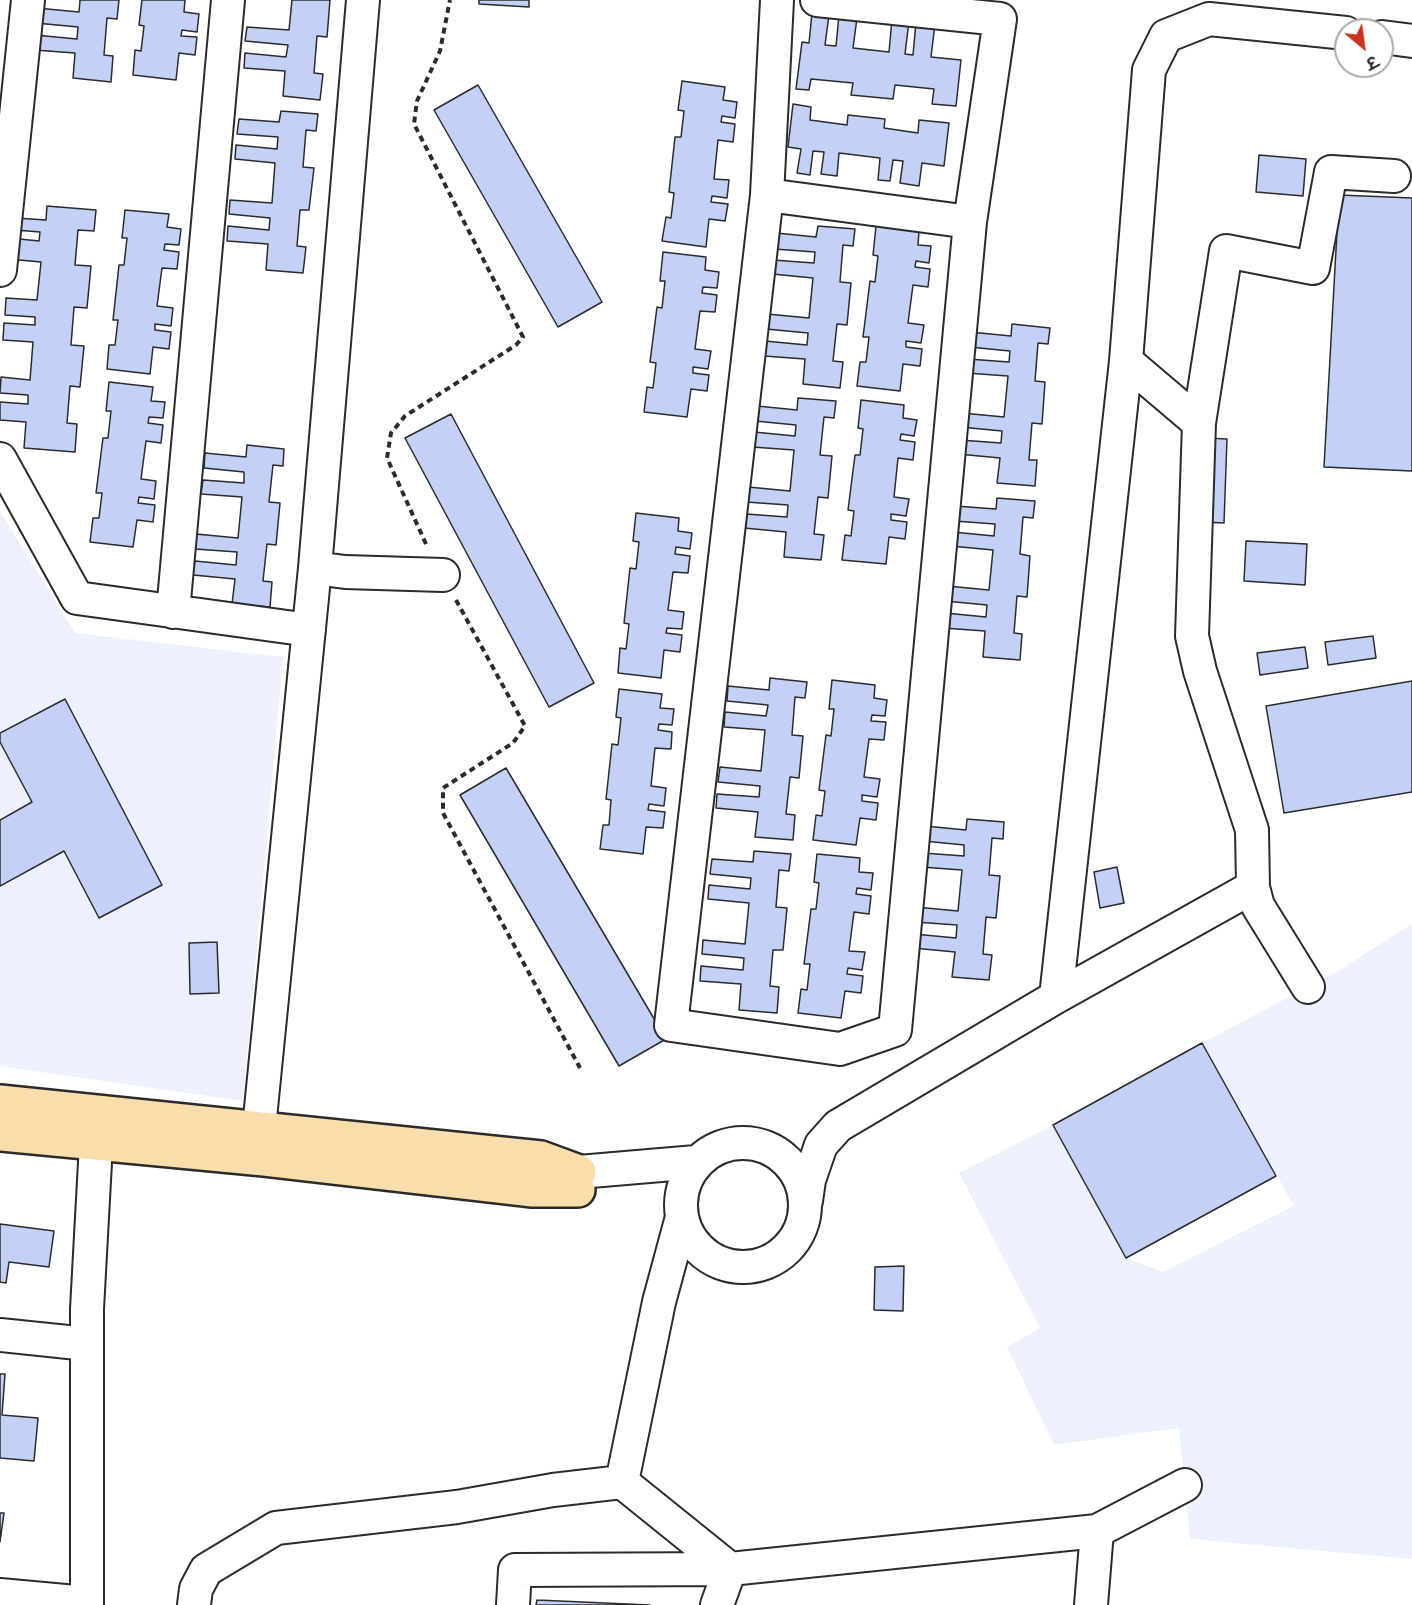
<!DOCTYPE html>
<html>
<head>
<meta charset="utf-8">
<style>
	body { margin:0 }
	#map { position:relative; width:1412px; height:1605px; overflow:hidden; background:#fff; font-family:"Architects Daughter","Playpen Sans Deva",sans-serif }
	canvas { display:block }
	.north { position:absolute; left:1334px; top:18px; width:60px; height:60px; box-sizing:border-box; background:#fff; border:2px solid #aaa; border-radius:50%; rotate:151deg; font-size:16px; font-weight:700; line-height:24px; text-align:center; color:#2b2b2b }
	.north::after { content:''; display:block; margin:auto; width:21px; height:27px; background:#c8321e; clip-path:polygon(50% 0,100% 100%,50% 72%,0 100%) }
</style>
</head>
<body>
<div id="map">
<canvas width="1412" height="1605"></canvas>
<div class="north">उ</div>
</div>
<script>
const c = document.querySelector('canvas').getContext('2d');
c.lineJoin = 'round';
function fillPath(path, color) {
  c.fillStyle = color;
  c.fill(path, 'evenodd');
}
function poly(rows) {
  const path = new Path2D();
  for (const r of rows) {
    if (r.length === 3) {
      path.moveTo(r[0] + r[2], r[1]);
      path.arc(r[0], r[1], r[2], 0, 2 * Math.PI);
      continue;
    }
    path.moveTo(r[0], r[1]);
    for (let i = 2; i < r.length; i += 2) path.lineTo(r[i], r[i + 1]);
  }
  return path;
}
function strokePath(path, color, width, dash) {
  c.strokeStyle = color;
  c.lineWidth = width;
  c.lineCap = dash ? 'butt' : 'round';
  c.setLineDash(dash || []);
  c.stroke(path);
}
fillPath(poly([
	[0,511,75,633,283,657,243,1101,0,1066],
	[1412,924,1412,1559,1190,1539,1179,1428,1054,1445,1007,1347,1040,1328,959,1173,1053,1125,1126,1258,1163,1272,1294,1206,1202,1043,1338,971]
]), '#edf1fd');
const building = poly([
	[80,0,119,0,117,19,107,18,104,55,113,56,111,82,73,78,75,53,34,50,35,35,77,39,78,27,36,23,37,8,79,12,80,0],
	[142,0,185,0,184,12,199,14,197,32,182,30,181,36,197,37,195,55,179,53,176,80,133,75,135,50,141,51,144,26,139,25,142,0],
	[292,0,330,0,327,37,317,36,314,73,323,74,320,100,283,96,285,71,244,68,245,53,286,57,288,45,245,41,247,27,289,30,292,0],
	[479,0,529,0,529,7,479,4,479,0],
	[812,13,829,15,825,45,836,46,839,15,857,18,853,48,889,52,892,19,909,21,905,54,913,55,916,22,935,24,931,57,961,60,956,106,932,104,934,89,895,85,893,99,851,95,853,83,811,79,809,90,796,89,802,42,809,43,812,13],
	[682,81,725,87,723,100,737,102,735,118,722,116,721,122,735,124,733,142,718,140,714,179,729,180,727,198,712,196,711,202,728,204,725,221,709,219,706,247,662,241,666,217,671,218,674,193,669,192,675,137,681,137,684,111,678,110,682,81],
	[478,85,602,302,558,327,434,110,478,85],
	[793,104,811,107,810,120,847,125,848,115,885,119,884,128,918,133,919,120,949,123,944,166,922,163,919,186,900,183,903,161,893,160,890,181,878,180,880,158,839,153,837,176,821,174,824,152,813,151,810,175,797,173,801,149,788,147,793,104],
	[281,111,318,114,316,131,306,130,303,167,314,168,309,210,300,210,297,246,306,247,303,273,266,270,268,244,227,241,228,226,269,230,270,218,229,214,230,200,272,203,275,163,235,159,236,145,277,149,278,137,237,134,239,119,279,122,281,111],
	[1259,155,1306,159,1303,196,1256,192,1259,155],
	[1339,195,1412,198,1412,471,1324,467,1339,195],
	[47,206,96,210,94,231,78,230,75,265,91,266,87,308,74,307,71,345,84,346,80,387,70,386,67,423,77,424,75,452,24,448,26,422,0,420,0,402,28,404,28,395,0,393,1,377,30,380,33,342,3,340,4,323,35,325,35,317,5,315,6,298,37,300,41,262,8,259,10,238,39,241,40,232,15,230,16,218,46,220,47,206],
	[125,210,169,214,167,227,181,229,179,245,165,244,164,250,179,252,177,269,162,268,157,306,173,308,171,326,155,324,155,330,171,332,169,349,153,347,150,374,107,369,109,345,115,345,118,320,113,320,119,265,124,265,127,238,122,238,125,210],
	[818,226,855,229,853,246,843,245,840,282,851,283,847,325,837,324,833,361,843,362,840,388,803,384,805,359,764,356,765,341,807,345,808,333,766,329,767,314,809,318,813,278,772,274,773,260,814,263,815,252,774,249,776,233,816,237,818,226],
	[876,226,919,231,918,245,931,246,929,263,916,261,915,267,930,269,928,287,913,285,908,323,924,325,921,343,906,341,906,347,922,349,920,366,903,364,900,391,857,386,860,362,866,362,869,337,863,337,870,281,875,282,878,256,873,255,876,226],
	[663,252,706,257,705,270,719,272,717,288,703,287,702,293,717,295,715,312,700,311,695,349,711,351,708,369,693,367,693,373,709,375,707,391,691,389,687,417,644,412,647,387,653,388,656,363,650,362,657,307,662,308,665,281,660,281,663,252],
	[1012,324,1050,328,1048,344,1038,343,1035,381,1045,382,1042,424,1032,423,1029,460,1037,460,1035,486,997,483,1000,458,958,454,960,440,1001,443,1002,431,960,427,962,413,1004,417,1008,376,966,373,968,359,1009,362,1010,351,969,347,970,332,1011,336,1012,324],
	[109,382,153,387,151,401,165,402,163,418,149,417,148,423,163,425,161,443,146,441,141,479,156,481,154,499,139,497,138,503,155,505,153,522,137,520,133,547,90,542,93,518,99,518,102,493,96,493,103,438,108,438,111,411,106,411,109,382],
	[798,398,836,401,834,418,824,417,820,455,832,456,828,498,818,497,814,534,824,535,821,560,784,557,786,532,744,528,746,514,787,517,788,505,746,502,748,487,790,491,794,450,752,447,754,432,795,436,796,425,755,421,757,406,797,410,798,398],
	[861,400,904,405,903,418,917,420,914,436,901,434,900,440,915,442,913,460,898,458,894,497,909,499,906,516,891,514,891,520,907,522,905,539,889,537,886,564,842,560,845,535,851,536,854,511,848,510,855,455,860,455,863,429,858,428,861,400],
	[451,414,594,683,549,707,405,438,451,414],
	[1207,438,1227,439,1224,523,1204,522,1207,438],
	[247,445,284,449,283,466,273,465,269,502,280,503,276,545,267,544,263,581,272,582,270,607,232,604,235,579,193,575,195,561,236,565,237,552,195,549,196,534,238,538,242,497,201,494,203,480,244,483,244,472,204,468,205,453,246,457,247,445],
	[997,498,1035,501,1033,518,1023,517,1020,554,1030,556,1027,597,1017,596,1014,633,1022,634,1020,660,983,657,985,631,943,628,945,613,986,617,987,605,945,601,947,586,989,590,993,550,951,546,953,532,994,536,995,524,954,521,955,506,996,509,997,498],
	[636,513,679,518,678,531,692,533,690,549,676,547,675,554,690,556,688,573,673,572,668,610,684,612,682,629,667,628,666,633,682,635,680,652,664,650,661,678,618,673,620,648,626,649,629,624,624,623,630,568,636,569,639,542,633,541,636,513],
	[1246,541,1307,544,1305,585,1244,581,1246,541],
	[1373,636,1376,658,1328,665,1325,642,1373,636],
	[1305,647,1308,668,1260,675,1257,653,1305,647],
	[770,678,807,682,805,698,795,697,792,735,803,736,799,778,790,777,786,814,795,815,793,840,755,837,758,812,716,808,717,794,759,797,760,786,718,782,720,767,761,771,765,730,724,727,725,712,766,716,768,705,727,701,728,686,769,690,770,678],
	[832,680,875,685,874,698,887,700,885,716,872,715,871,721,886,722,884,740,869,739,864,777,880,779,877,797,862,795,862,801,878,803,876,820,860,818,856,845,813,840,816,815,822,816,825,791,819,790,826,735,831,736,834,709,829,709,832,680],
	[1412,681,1412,792,1284,813,1266,706,1412,681],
	[619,689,662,694,660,708,674,709,672,725,659,724,658,730,672,732,671,749,655,748,651,786,666,788,664,806,649,804,648,810,665,812,663,828,646,827,643,854,600,849,603,825,609,825,611,800,606,799,612,744,618,745,621,718,616,717,619,689],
	[65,699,162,885,99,918,64,851,0,886,0,820,32,802,0,742,0,733,65,699],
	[506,768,666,1039,619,1066,460,795,506,768],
	[967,819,1004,822,1003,839,992,838,989,875,1000,876,996,918,986,917,983,954,992,955,989,980,952,977,955,952,913,948,914,934,956,938,957,925,915,922,916,907,958,911,962,870,921,867,923,853,964,856,964,845,924,841,925,826,966,830,967,819],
	[754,851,791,854,789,871,779,870,776,907,787,908,783,950,773,950,770,986,779,987,777,1013,739,1010,741,984,700,981,701,966,743,970,744,958,702,954,703,940,745,944,749,903,708,899,709,885,750,889,751,878,710,874,712,859,753,862,754,851],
	[817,854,860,858,859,872,873,873,871,890,857,888,856,894,871,896,869,914,854,912,849,951,865,952,862,970,848,968,847,974,863,976,861,993,845,991,841,1018,798,1013,801,989,807,990,810,964,804,964,811,909,816,909,819,883,814,882,817,854],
	[1117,867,1124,903,1100,908,1094,872,1117,867],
	[217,942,219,993,190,994,189,943,217,942],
	[1202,1043,1276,1176,1126,1258,1053,1125,1202,1043],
	[0,1224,54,1231,49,1267,9,1262,6,1283,0,1282,0,1224],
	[904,1266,903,1311,874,1310,875,1267,904,1266],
	[0,1374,5,1374,2,1415,38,1418,34,1461,0,1458,0,1374],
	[0,1513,4,1513,0,1542,0,1513],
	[537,1600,650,1605,536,1605,537,1600]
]);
fillPath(building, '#c3d0f7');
strokePath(building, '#2b2b2b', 1.5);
const minor = poly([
	[777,0,767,195,671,1025,840,1049,895,1030,970,222,1000,19,817,0],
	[1382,37,1412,41],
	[767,195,970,222],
	[0,270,28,0],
	[1126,361,1199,423,1192,636,1200,671,1252,830,1253,887,1258,906,1308,987],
	[1199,423,1226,251,1313,268,1331,172,1394,176],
	[0,459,77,598,309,630],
	[315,568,345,572,443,575],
	[173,612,228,0],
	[1056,997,1126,361,1149,70,1166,36,1209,19,1346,33],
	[259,1128,315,568,363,0],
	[743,1205,62],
	[579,1172,696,1162],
	[806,1201,809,1180,821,1145,838,1126,1056,997,1253,887],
	[682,1217,659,1302,622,1482,730,1569,717,1605],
	[0,1335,87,1344],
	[0,1595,87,1603],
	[87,1605,87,1309,96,1144],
	[194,1605,196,1589,206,1570,276,1528,457,1507,553,1490,622,1482],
	[513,1605,515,1570,730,1569,1097,1531,1185,1485],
	[1091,1605,1097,1531]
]);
const major = poly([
	[0,1102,541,1158,579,1172],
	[0,1134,264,1159,533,1190,578,1190]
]);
strokePath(minor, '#2b2b2b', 36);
strokePath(major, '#2b2b2b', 38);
strokePath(poly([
	[426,544,387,458,391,433,405,416,516,345,523,337,414,124,417,101,440,51,450,0],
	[456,600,525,726,513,743,443,788,443,813,580,1068]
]), '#2b2b2b', 4, [6, 4.5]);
strokePath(minor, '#fff', 32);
strokePath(major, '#f9deab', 33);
</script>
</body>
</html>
